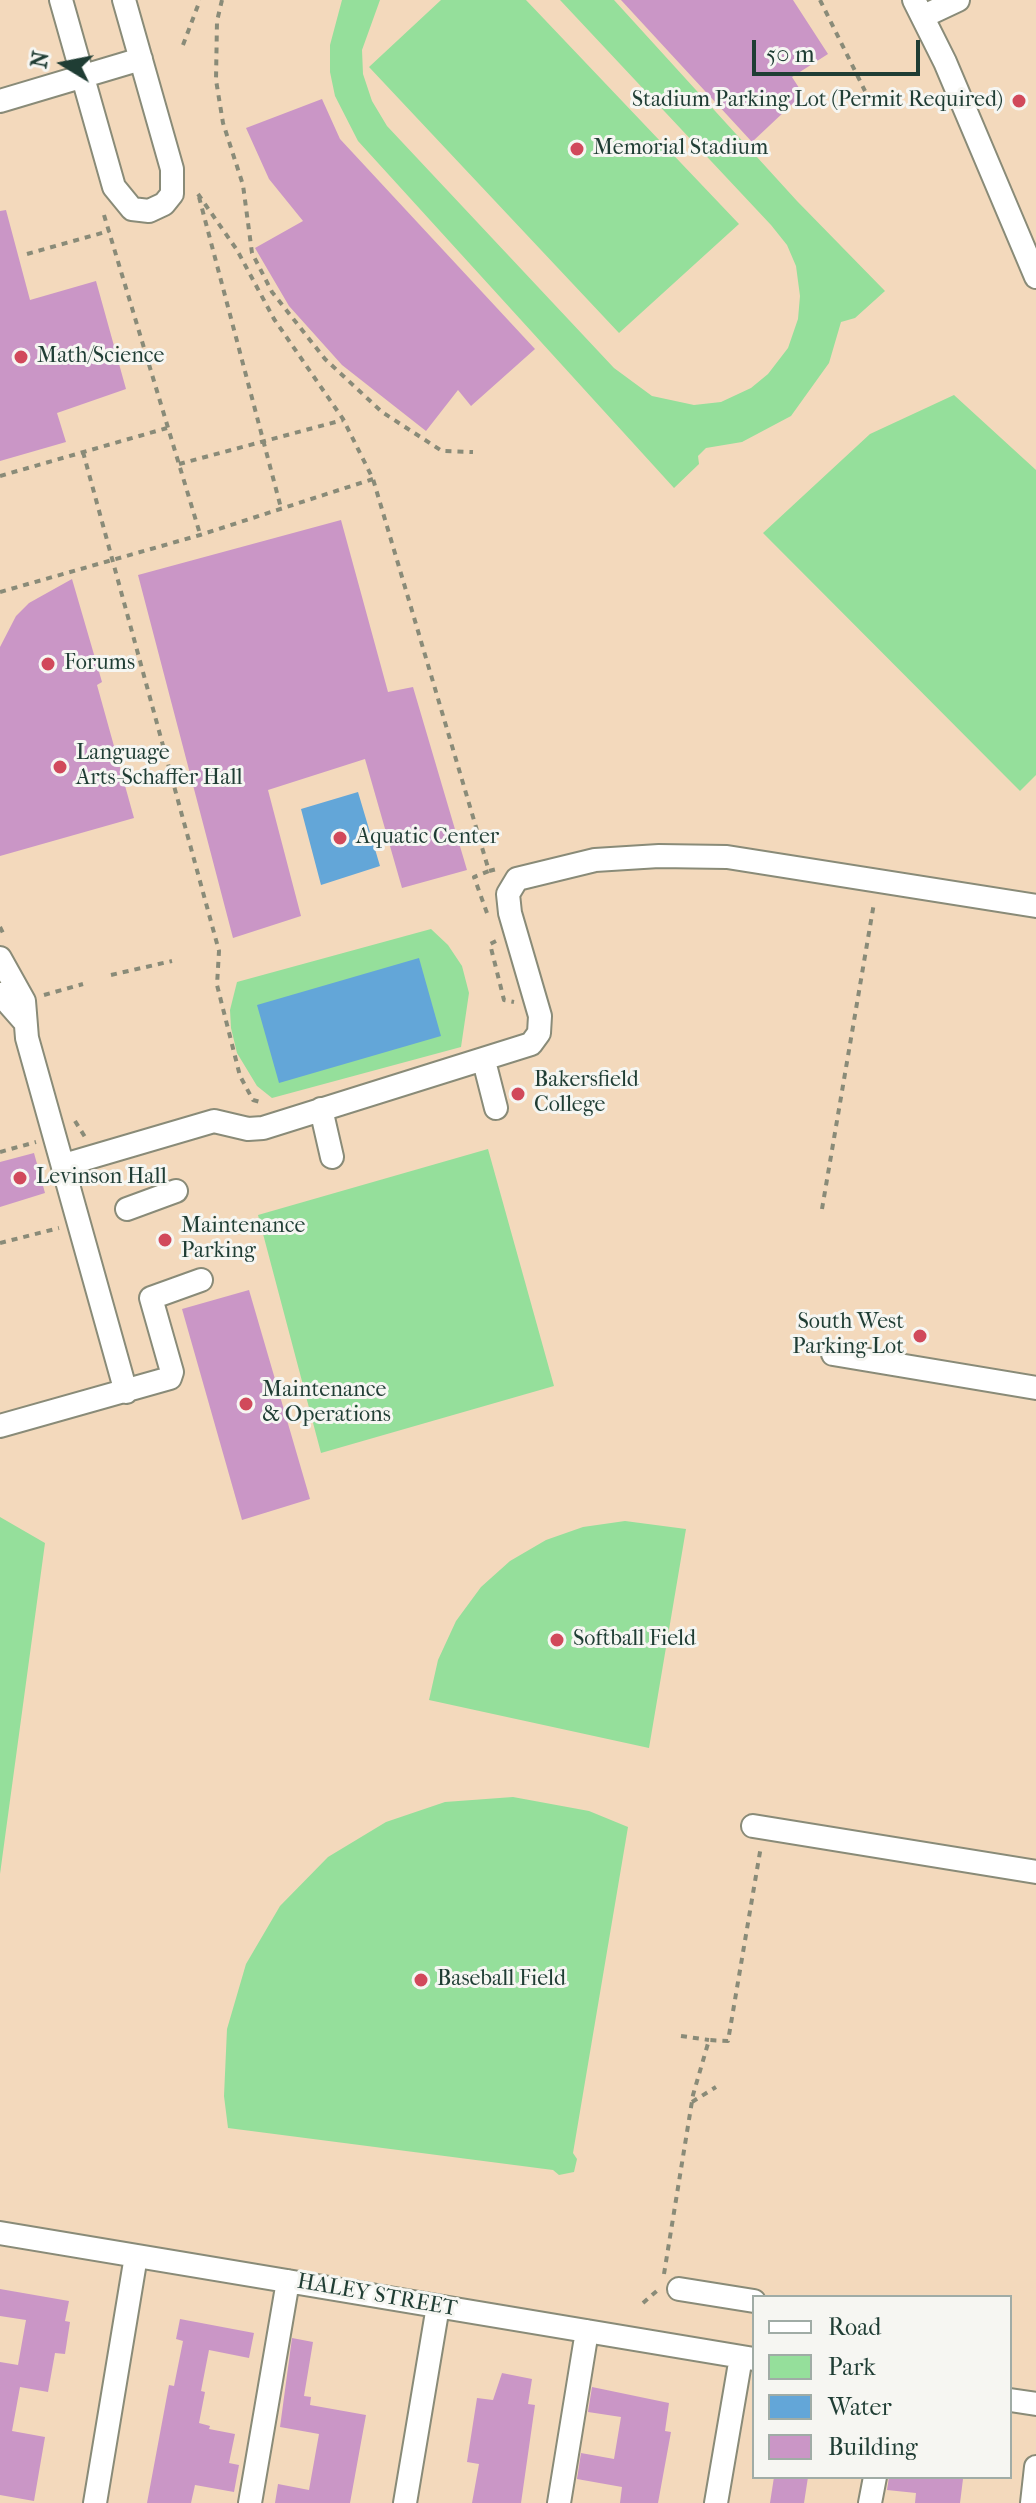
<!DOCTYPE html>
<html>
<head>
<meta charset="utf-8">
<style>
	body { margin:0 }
	#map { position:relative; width:1036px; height:2503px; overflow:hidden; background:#f3d9bc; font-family:"IM FELL French Canon",serif }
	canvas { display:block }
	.legend { position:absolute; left:752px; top:2295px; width:260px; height:184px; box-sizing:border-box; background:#f6f6f2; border:2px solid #a0aca6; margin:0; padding:10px 14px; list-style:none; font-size:24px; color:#1f3d34 }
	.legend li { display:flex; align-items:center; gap:16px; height:40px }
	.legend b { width:40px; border:2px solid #a0aca6 }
	.north { position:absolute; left:24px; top:24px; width:80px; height:80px; -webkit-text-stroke:6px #f6f6f2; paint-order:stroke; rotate:280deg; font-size:22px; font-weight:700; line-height:32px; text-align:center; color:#1f3d34 }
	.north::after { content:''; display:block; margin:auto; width:28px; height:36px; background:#1f3d34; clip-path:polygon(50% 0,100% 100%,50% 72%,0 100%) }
	.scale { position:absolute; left:752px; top:40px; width:168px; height:36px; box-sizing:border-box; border:4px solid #1f3d34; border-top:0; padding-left:10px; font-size:24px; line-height:28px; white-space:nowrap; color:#1f3d34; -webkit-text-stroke:6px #f6f6f2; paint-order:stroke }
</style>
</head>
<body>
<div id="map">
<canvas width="1036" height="2503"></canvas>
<ul class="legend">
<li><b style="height:10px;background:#fff"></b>Road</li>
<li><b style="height:22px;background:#95df9b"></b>Park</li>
<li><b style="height:22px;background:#63a6d8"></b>Water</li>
<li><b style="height:22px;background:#ca96c6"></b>Building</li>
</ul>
<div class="north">N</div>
<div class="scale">50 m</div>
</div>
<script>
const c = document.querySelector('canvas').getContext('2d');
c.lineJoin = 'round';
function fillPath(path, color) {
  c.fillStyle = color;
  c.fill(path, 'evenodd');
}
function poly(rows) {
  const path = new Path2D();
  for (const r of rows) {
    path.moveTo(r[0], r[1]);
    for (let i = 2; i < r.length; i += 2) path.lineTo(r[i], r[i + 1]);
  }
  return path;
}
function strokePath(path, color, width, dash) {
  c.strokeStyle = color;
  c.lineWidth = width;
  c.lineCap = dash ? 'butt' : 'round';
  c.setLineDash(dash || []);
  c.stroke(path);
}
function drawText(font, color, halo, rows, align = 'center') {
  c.font = font + ' "IM FELL French Canon",serif';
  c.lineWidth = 6;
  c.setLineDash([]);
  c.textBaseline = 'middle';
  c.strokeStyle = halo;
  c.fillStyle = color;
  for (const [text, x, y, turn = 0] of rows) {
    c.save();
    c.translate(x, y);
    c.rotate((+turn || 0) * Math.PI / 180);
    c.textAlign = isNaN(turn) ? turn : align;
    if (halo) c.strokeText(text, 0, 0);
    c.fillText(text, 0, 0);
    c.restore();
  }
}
fillPath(poly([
	[342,0,380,0,362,50,363,74,372,101,387,126,614,368,652,396,694,405,721,402,751,388,768,374,788,348,798,319,800,296,796,266,787,245,771,225,560,0,614,0,797,201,885,291,855,318,841,322,829,363,791,416,742,442,706,448,698,456,699,464,674,488,358,141,335,96,330,72,330,45],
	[441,0,526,0,739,224,619,333,369,67],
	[954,395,1036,470,1036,775,1020,791,763,533,870,434],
	[431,929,448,945,462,966,469,993,461,1047,272,1098,257,1086,237,1053,231,1028,230,1010,237,982],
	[488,1149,554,1386,321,1453,258,1215],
	[0,1517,45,1543,0,1874],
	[625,1521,686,1529,649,1748,429,1700,438,1660,456,1621,481,1587,510,1561,546,1540,583,1527],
	[513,1797,589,1811,628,1827,573,2153,577,2159,574,2172,559,2175,553,2170,228,2128,224,2096,227,2029,246,1964,280,1906,328,1857,386,1822,445,1802]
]), '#95df9b');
fillPath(poly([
	[358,792,380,866,321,885,301,809],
	[419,958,441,1036,279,1083,257,1005]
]), '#63a6d8');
fillPath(poly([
	[621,0,793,0,828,54,792,77,803,94,752,142],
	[322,99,340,139,535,349,471,406,458,390,426,431,342,365,289,306,255,248,303,221,269,179,246,128],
	[6,210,30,300,96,281,126,389,57,413,66,442,0,461,0,211],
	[341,520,388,692,413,687,467,870,402,888,365,759,268,790,301,916,233,938,138,575],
	[72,579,102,682,97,685,134,818,0,856,0,647,16,616,29,603],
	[34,1153,45,1193,0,1207,0,1162],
	[249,1290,310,1499,242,1520,182,1309],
	[0,2289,69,2301,65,2321,70,2322,65,2354,55,2353,48,2392,20,2387,12,2431,45,2437,34,2501,0,2495,0,2362,18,2365,26,2320,0,2316],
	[180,2319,254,2333,249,2358,209,2350,201,2391,205,2392,199,2423,210,2426,209,2429,235,2434,229,2463,239,2465,234,2492,195,2485,191,2503,147,2503,169,2385,174,2386,183,2341,176,2339],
	[292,2338,313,2342,304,2396,311,2397,310,2405,366,2415,350,2503,275,2503,278,2484,309,2490,319,2434,280,2427],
	[502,2373,532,2379,528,2404,535,2405,521,2503,472,2503,479,2464,467,2462,477,2398,493,2400],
	[592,2387,669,2403,665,2431,671,2432,658,2503,620,2503,622,2487,577,2479,581,2453,614,2459,621,2417,588,2412],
	[774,2477,808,2477,804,2503,770,2503],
	[889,2477,959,2477,963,2479,960,2503,915,2503,916,2493,887,2490]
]), '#ca96c6');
const minor = poly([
	[61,0,114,187,132,209,149,211,164,204,172,194,172,169,124,0],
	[914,0,945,62,1036,277],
	[924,16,958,0],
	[0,101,141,59],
	[0,958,24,1001,27,1038,126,1392],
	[0,994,23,1020],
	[484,1061,496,1108],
	[321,1109,332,1157],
	[64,1165,214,1121,248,1129,263,1128,531,1044,539,1033,540,1016,510,913,508,894,517,879,595,860,659,856,727,857,1036,906],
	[127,1209,176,1191],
	[833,1354,1036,1388],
	[0,1426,170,1378,172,1372,151,1298,201,1280],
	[753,1826,1036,1872],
	[0,2233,754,2359],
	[679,2289,754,2301],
	[1010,2400,1036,2404],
	[95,2503,136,2256],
	[250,2503,288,2281],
	[405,2503,438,2306],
	[559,2503,587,2331],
	[716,2503,741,2357],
	[870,2503,875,2477],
	[1032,2503,1036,2467]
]);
strokePath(minor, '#898b78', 26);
strokePath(poly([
	[222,0,217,21,216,80,223,123,243,185,252,253,272,292,325,359,382,412,442,451,473,452],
	[820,0,865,91],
	[183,45,200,0],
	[198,194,237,250,274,319,343,419,373,479,489,871,497,869],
	[199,197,281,508],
	[104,215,200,534],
	[27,254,109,231],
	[83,452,219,951,217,985,240,1076,253,1100,264,1103],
	[179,464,343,420],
	[0,476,167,428],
	[0,592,200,535,373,479],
	[487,913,474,877,489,871],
	[0,927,5,937],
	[496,941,490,944,504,1000,514,1002],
	[111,975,172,961],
	[44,995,83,984],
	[75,1121,85,1137],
	[0,1152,36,1142],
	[822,1209,874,903],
	[0,1243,59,1228],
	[681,2036,709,2040],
	[692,2102,716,2087],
	[664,2274,693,2095,709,2040,728,2041,761,1846],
	[643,2303,659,2289]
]), '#898b78', 4, [6, 6]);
strokePath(minor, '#fff', 22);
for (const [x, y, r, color] of [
	[1019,101,8,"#d1495b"],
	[577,149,8,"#d1495b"],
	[21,357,8,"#d1495b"],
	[48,664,8,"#d1495b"],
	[60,767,8,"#d1495b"],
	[340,838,8,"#d1495b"],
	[518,1094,8,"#d1495b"],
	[20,1178,8,"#d1495b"],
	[165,1240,8,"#d1495b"],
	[920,1336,8,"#d1495b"],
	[246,1404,8,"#d1495b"],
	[557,1640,8,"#d1495b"],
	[421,1980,8,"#d1495b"]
]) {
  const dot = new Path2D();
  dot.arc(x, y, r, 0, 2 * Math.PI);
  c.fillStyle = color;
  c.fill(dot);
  strokePath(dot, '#f6f6f2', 3);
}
drawText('22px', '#1f3d34', '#f6f6f2', [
	["Stadium Parking Lot (Permit Required)",1003,101,"right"],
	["Memorial Stadium",593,149],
	["Math/Science",37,357],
	["Forums",64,664],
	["Language",76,754],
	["Arts-Schaffer Hall",76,779],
	["Aquatic Center",356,838],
	["Bakersfield",534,1081],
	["College",534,1106],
	["Levinson Hall",36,1178],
	["Maintenance",181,1227],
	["Parking",181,1252],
	["South West",904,1323,"right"],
	["Parking Lot",904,1348,"right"],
	["Maintenance",262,1391],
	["& Operations",262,1416],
	["Softball Field",573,1640],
	["Baseball Field",437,1980]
], 'left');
drawText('22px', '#1f3d34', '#f6f6f2', [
	["HALEY STREET",377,2296,10]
]);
</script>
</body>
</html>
